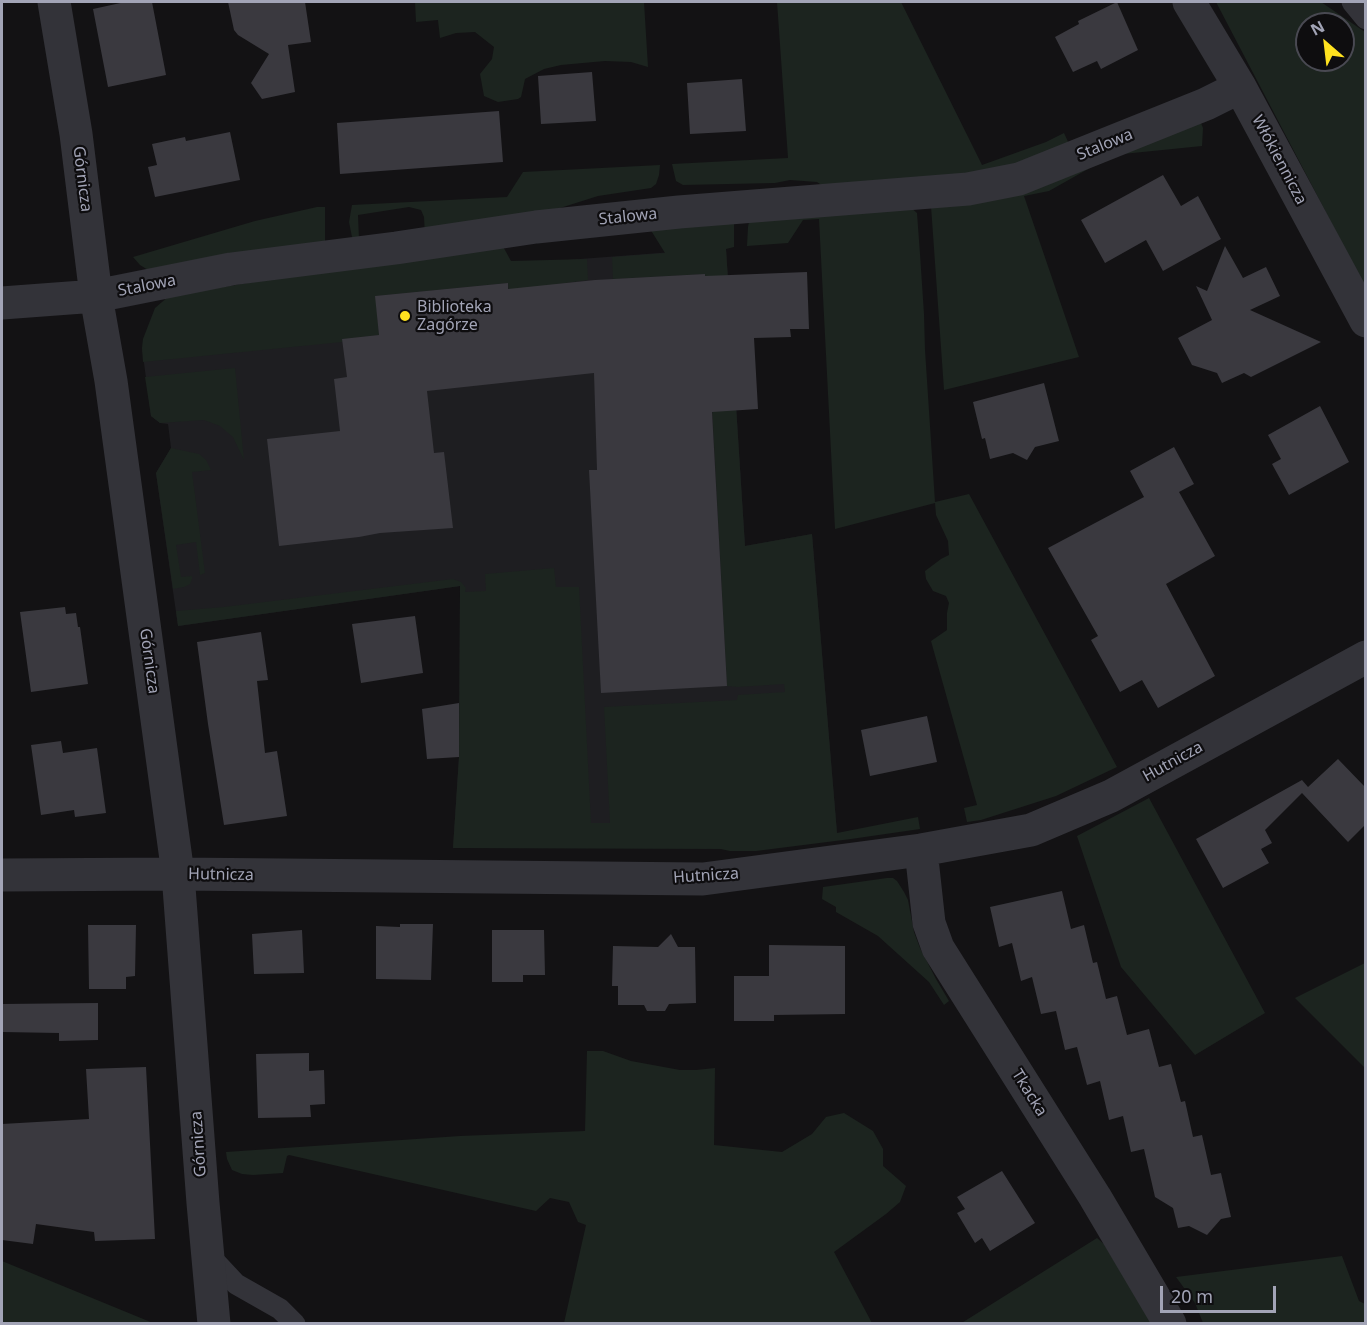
<!DOCTYPE html>
<html>
<head>
<meta charset="utf-8">
<style>
	body { margin:0 }
	#map { position:relative; width:1367px; height:1325px; overflow:hidden; background:#131214; font-family:"Noto Sans",sans-serif }
	canvas { display:block }
	.frame { position:absolute; inset:0; border:3px solid #a2a4b6; pointer-events:none }
	.north { position:absolute; left:1295px; top:12px; width:60px; height:60px; box-sizing:border-box; background:#0e0d0f; border:2px solid #494952; border-radius:50%; rotate:332deg; font-size:16px; font-weight:700; line-height:24px; text-align:center; color:#a2a4b6 }
	.north::after { content:''; display:block; margin:auto; width:21px; height:27px; background:#ffe21f; clip-path:polygon(50% 0,100% 100%,50% 72%,0 100%) }
	.scale { position:absolute; left:1160px; top:1286px; width:116px; height:27px; box-sizing:border-box; border:3px solid #a2a4b6; border-top:0; padding-left:8px; font-size:18px; line-height:21px; white-space:nowrap; color:#a2a4b6; -webkit-text-stroke:4px #0e0d0f; paint-order:stroke }
</style>
</head>
<body>
<div id="map">
<canvas width="1367" height="1325"></canvas>
<div class="frame"></div>
<div class="north">N</div>
<div class="scale">20 m</div>
</div>
<script>
const c = document.querySelector('canvas').getContext('2d');
c.lineJoin = 'round';
function fillPath(path, color) {
  c.fillStyle = color;
  c.fill(path, 'evenodd');
}
function poly(rows) {
  const path = new Path2D();
  for (const r of rows) {
    path.moveTo(r[0], r[1]);
    for (let i = 2; i < r.length; i += 2) path.lineTo(r[i], r[i + 1]);
  }
  return path;
}
function strokePath(path, color, width, dash) {
  c.strokeStyle = color;
  c.lineWidth = width;
  c.lineCap = dash ? 'butt' : 'round';
  c.setLineDash(dash || []);
  c.stroke(path);
}
function drawText(font, color, halo, rows, align = 'center') {
  c.font = font + ' "Noto Sans",sans-serif';
  c.lineWidth = 4.5;
  c.setLineDash([]);
  c.textBaseline = 'middle';
  c.strokeStyle = halo;
  c.fillStyle = color;
  for (const [text, x, y, turn = 0] of rows) {
    c.save();
    c.translate(x, y);
    c.rotate((+turn || 0) * Math.PI / 180);
    c.textAlign = isNaN(turn) ? turn : align;
    if (halo) c.strokeText(text, 0, 0);
    c.fillText(text, 0, 0);
    c.restore();
  }
}
fillPath(poly([
	[726,248,745,546,812,534,837,833,453,848,459,757,460,586,178,626,156,473,171,448,168,424,160,423,151,416,142,348,154,332,527,263]
]), '#1e1e21');
fillPath(poly([
	[415,2,644,2,648,67,631,62,605,61,561,65,544,69,525,79,521,97,518,99,498,102,484,96,480,74,492,59,494,47,475,32,456,33,440,38,438,20,416,22],
	[777,2,901,2,982,165,1046,142,1064,133,1070,146,1006,172,826,188,817,182,790,180,775,183,683,185,676,181,672,164,788,158],
	[1216,2,1321,2,1365,32,1365,287],
	[1307,24,1343,24,1343,60,1307,60],
	[1201,123,1203,128,1202,146,1113,155,1049,191,1024,196,1079,357,944,390,931,206],
	[660,165,659,175,656,184,651,188,598,196,538,215,425,236,424,217,421,210,409,207,358,215,359,239,354,241,352,237,349,222,352,205,507,197,523,172],
	[909,206,917,213,920,254,924,314,925,350,935,502,969,494,1117,767,1056,796,981,820,967,822,964,808,977,805,931,641,947,630,947,613,949,603,946,596,933,591,926,579,925,571,941,559,949,555,948,541,936,515,935,503,835,529,819,219,803,220,788,243,747,246,748,227,750,217],
	[317,207,325,207,325,244,148,270,140,265,133,257,255,221],
	[734,218,734,247,726,249,745,546,812,534,837,833,918,817,920,829,851,839,756,851,730,851,721,849,453,848,459,757,460,586,178,626,176,611,224,607,453,579,461,582,466,588,465,592,486,591,485,574,554,568,556,587,579,587,591,823,610,823,604,707,737,700,738,695,785,692,784,684,738,687,727,686,705,274,613,279,612,257,665,253,647,224],
	[500,241,511,261,587,259,588,280,566,283,509,293,508,283,376,296,379,335,343,339,342,342,143,362,142,348,143,339,155,308,169,296],
	[235,368,244,460,233,437,220,426,204,420,160,423,151,416,145,377],
	[171,448,199,454,206,460,211,470,192,472,205,573,200,575,196,542,176,545,181,577,192,576,192,579,190,584,184,587,173,589,156,473],
	[1149,798,1265,1013,1195,1055,1121,967,1077,836],
	[887,878,893,878,897,881,904,892,908,900,914,932,920,948,936,979,949,1001,944,1005,929,982,878,936,836,912,836,907,822,899,823,887],
	[1365,963,1365,1068,1295,998],
	[587,1051,603,1051,631,1061,680,1070,696,1070,715,1068,714,1145,782,1152,812,1134,826,1117,844,1113,873,1131,883,1149,883,1166,906,1186,900,1202,886,1214,834,1252,872,1323,564,1323,586,1225,578,1222,569,1202,550,1198,536,1211,289,1155,287,1156,283,1173,253,1175,242,1174,232,1170,227,1159,226,1152,460,1136,585,1131],
	[1097,1238,1104,1244,1152,1324,960,1324],
	[1342,1256,1359,1301,1365,1304,1365,1323,1203,1323,1195,1303,1176,1277],
	[2,1261,153,1323,2,1323]
]), '#1c241f');
fillPath(poly([
	[125,2,152,2,166,75,108,87,93,9],
	[228,2,305,2,311,42,288,45,295,92,262,99,251,83,269,54,238,35,234,30],
	[1117,2,1138,50,1101,69,1097,61,1073,72,1055,37,1079,24,1078,21],
	[592,72,596,121,541,124,538,76],
	[742,79,746,131,690,134,687,83],
	[499,111,503,162,340,174,337,123],
	[230,132,240,180,155,197,148,167,157,165,152,144,185,137,186,141],
	[1163,175,1181,206,1198,196,1221,239,1163,271,1146,240,1105,263,1081,220],
	[1225,246,1243,278,1266,267,1280,296,1250,310,1321,342,1251,377,1244,373,1222,383,1217,373,1192,365,1178,338,1212,320,1196,286,1207,291],
	[807,272,809,329,790,329,791,337,754,338,758,409,712,412,727,686,601,693,589,470,597,470,594,373,427,391,434,453,444,452,453,528,380,533,359,537,279,546,267,439,340,431,334,379,347,377,342,339,379,335,375,296,508,283,508,289,595,280,705,274,705,276],
	[1044,383,1059,441,1035,447,1027,460,1013,453,990,459,985,438,982,439,973,402],
	[1320,406,1349,462,1289,495,1272,464,1281,459,1268,435],
	[1174,447,1194,484,1179,492,1215,556,1166,584,1215,676,1158,708,1142,680,1120,692,1091,640,1098,636,1048,548,1144,497,1130,471],
	[65,607,66,614,76,613,78,627,80,627,88,684,31,692,20,612],
	[415,616,423,673,361,683,352,624],
	[261,632,268,680,257,681,265,753,277,751,287,816,224,825,208,724,197,642],
	[459,703,459,757,427,759,422,709],
	[927,716,937,762,870,776,861,730],
	[61,741,63,753,97,748,106,813,75,817,74,810,41,815,31,745],
	[1338,759,1365,787,1365,825,1348,842,1302,793,1265,830,1272,843,1261,849,1269,863,1223,888,1196,839,1302,780,1308,787],
	[1062,891,1071,929,1084,925,1093,963,1097,962,1106,999,1117,996,1127,1035,1149,1029,1159,1067,1171,1064,1181,1102,1185,1101,1193,1137,1202,1135,1211,1175,1221,1173,1231,1217,1221,1219,1207,1235,1189,1226,1178,1228,1173,1208,1155,1197,1144,1149,1131,1152,1123,1116,1109,1120,1100,1081,1087,1085,1077,1047,1065,1050,1056,1011,1041,1014,1032,977,1021,981,1012,943,999,947,990,907],
	[400,924,433,924,431,980,376,979,376,926,400,927],
	[88,925,136,925,135,976,126,977,126,989,89,989],
	[302,930,304,973,254,974,252,934],
	[492,930,544,930,545,975,523,975,523,982,492,982],
	[671,934,678,947,695,947,696,1003,669,1004,665,1011,647,1011,644,1005,618,1005,618,986,612,986,613,946,658,947],
	[769,945,845,946,845,1014,774,1015,774,1021,734,1021,734,976,769,976],
	[98,1003,98,1040,59,1041,59,1033,2,1032,2,1004],
	[309,1053,309,1071,324,1070,325,1104,310,1105,311,1117,258,1118,256,1054],
	[146,1067,155,1239,95,1241,94,1232,36,1224,33,1244,2,1240,2,1124,89,1119,86,1069],
	[1002,1171,1035,1223,990,1251,982,1238,975,1243,957,1213,965,1209,957,1197]
]), '#3a393f');
strokePath(poly([
	[1352,2,1366,19],
	[208,1254,236,1284,280,1309,295,1324]
]), '#333339', 21);
strokePath(poly([
	[54,2,76,134,96,296,111,381,178,874,203,1203,214,1324],
	[1189,2,1240,87,1366,321],
	[2,303,96,296,231,269,396,248,536,227,679,212,968,189,1019,179,1206,104,1240,87],
	[921,850,929,923,938,948,1095,1197,1170,1324],
	[2,875,178,874,703,879,921,850,1031,830,1111,796,1366,657]
]), '#333339', 33);
for (const [x, y, r, color] of [
	[405,316,6,"#ffe21f"]
]) {
  const dot = new Path2D();
  dot.arc(x, y, r, 0, 2 * Math.PI);
  c.fillStyle = color;
  c.fill(dot);
  strokePath(dot, '#0e0d0f', 2);
}
drawText('16px', '#a2a4b6', '#0e0d0f', [
	["Stalowa",1105,145,-22],
	["Włókiennicza",1279,160,62],
	["Górnicza",82,179,83],
	["Stalowa",628,217,-6],
	["Stalowa",147,286,-11],
	["Górnicza",149,661,82],
	["Hutnicza",1173,762,-29],
	["Hutnicza",221,875,1],
	["Hutnicza",706,876,-4],
	["Tkacka",1029,1093,58],
	["Górnicza",199,1144,-94]
]);
drawText('16px', '#a2a4b6', '#0e0d0f', [
	["Biblioteka",417,307],
	["Zagórze",417,325]
], 'left');
</script>
</body>
</html>
